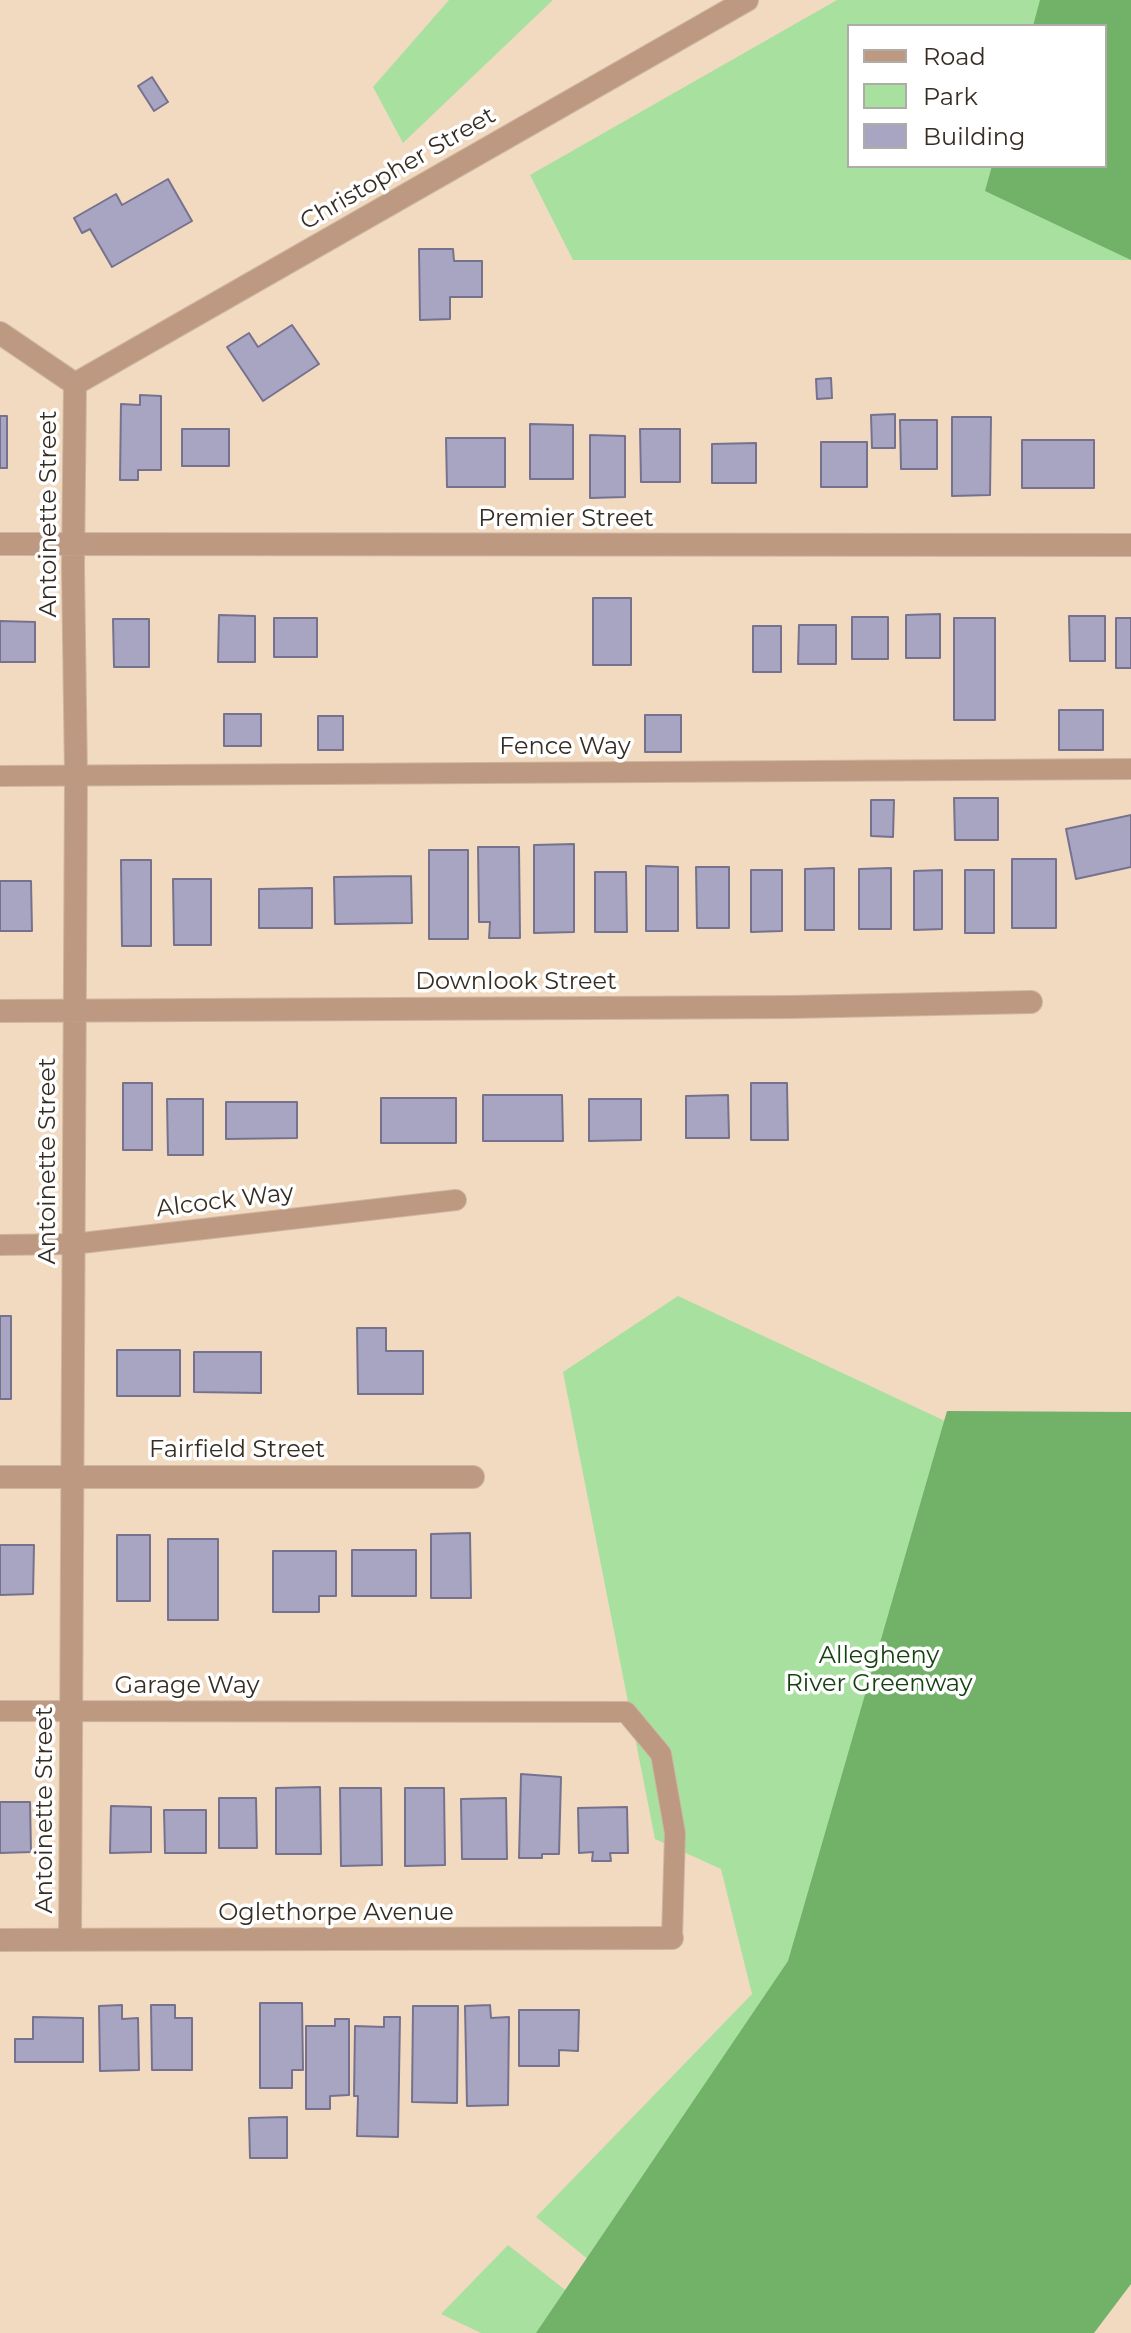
<!DOCTYPE html>
<html>
<head>
<meta charset="utf-8">
<style>
	body { margin:0 }
	#map { position:relative; width:1131px; height:2333px; overflow:hidden; background:#f2dac1; font-family:Montserrat,sans-serif }
	canvas { display:block }
	.legend { position:absolute; left:847px; top:24px; width:260px; height:144px; box-sizing:border-box; background:#fff; border:2px solid #afaba7; margin:0; padding:10px 14px; list-style:none; font-size:24px; color:#362d23 }
	.legend li { display:flex; align-items:center; gap:16px; height:40px }
	.legend b { width:40px; border:2px solid #afaba7 }
</style>
</head>
<body>
<div id="map">
<canvas width="1131" height="2333"></canvas>
<ul class="legend">
<li><b style="height:10px;background:#be9981"></b>Road</li>
<li><b style="height:22px;background:#a8e0a0"></b>Park</li>
<li><b style="height:22px;background:#a8a5c3"></b>Building</li>
</ul>
</div>
<script>
const c = document.querySelector('canvas').getContext('2d');
c.lineJoin = 'round';
function fillPath(path, color) {
  c.fillStyle = color;
  c.fill(path, 'evenodd');
}
function poly(rows) {
  const path = new Path2D();
  for (const r of rows) {
    path.moveTo(r[0], r[1]);
    for (let i = 2; i < r.length; i += 2) path.lineTo(r[i], r[i + 1]);
  }
  return path;
}
function strokePath(path, color, width, dash) {
  c.strokeStyle = color;
  c.lineWidth = width;
  c.lineCap = dash ? 'butt' : 'round';
  c.setLineDash(dash || []);
  c.stroke(path);
}
function drawText(font, color, halo, rows, align = 'center') {
  c.font = font + ' Montserrat,sans-serif';
  c.lineWidth = 7;
  c.setLineDash([]);
  c.textBaseline = 'middle';
  c.strokeStyle = halo;
  c.fillStyle = color;
  for (const [text, x, y, turn = 0] of rows) {
    c.save();
    c.translate(x, y);
    c.rotate((+turn || 0) * Math.PI / 180);
    c.textAlign = isNaN(turn) ? turn : align;
    if (halo) c.strokeText(text, 0, 0);
    c.fillText(text, 0, 0);
    c.restore();
  }
}
fillPath(poly([
	[449,0,553,0,403,143,373,87],
	[837,0,1131,0,1131,260,573,260,530,175],
	[849,26,1105,26,1105,166,849,166],
	[678,1296,1131,1508,679,2333,536,2217,752,1994,721,1869,655,1839,563,1372],
	[508,2245,620,2333,481,2333,441,2314]
]), '#a8e0a0');
fillPath(poly([
	[1040,0,1131,0,1131,260,985,191,992,166,1105,166,1105,26,1033,26],
	[947,1411,1131,1412,1131,2284,1094,2333,536,2333,788,1961]
]), '#71b168');
const building = poly([
	[152,77,168,102,154,111,138,86,152,77],
	[168,179,192,221,112,267,90,229,82,233,74,218,116,194,122,205,168,179],
	[419,249,453,249,454,261,482,261,482,297,450,297,450,319,420,320,419,249],
	[292,325,319,364,263,401,227,347,249,333,258,347,292,325],
	[831,378,832,398,817,399,816,379,831,378],
	[140,395,161,396,161,470,138,470,138,480,120,480,121,404,140,405,140,395],
	[895,414,895,448,872,448,871,415,895,414],
	[0,416,7,416,7,468,0,468,0,416],
	[952,417,991,417,990,495,952,496,952,417],
	[900,420,937,420,937,469,901,469,900,420],
	[530,424,573,425,573,479,530,479,530,424],
	[182,429,229,429,229,466,182,466,182,429],
	[640,429,680,429,680,482,641,482,640,429],
	[590,435,625,436,625,497,590,498,590,435],
	[446,438,505,438,505,487,447,487,446,438],
	[1022,440,1094,440,1094,488,1022,488,1022,440],
	[821,442,867,442,867,487,821,487,821,442],
	[756,443,756,483,712,483,712,444,756,443],
	[593,598,631,598,631,665,593,665,593,598],
	[940,614,940,658,906,658,906,615,940,614],
	[219,615,255,616,255,662,218,662,219,615],
	[1069,616,1105,616,1105,661,1070,661,1069,616],
	[852,617,888,617,888,659,852,659,852,617],
	[274,618,317,618,317,657,274,657,274,618],
	[954,618,995,618,995,720,954,720,954,618],
	[1116,618,1131,618,1131,668,1116,668,1116,618],
	[113,619,149,619,149,667,114,667,113,619],
	[0,621,35,622,35,662,0,662,0,621],
	[799,625,836,625,836,664,798,664,799,625],
	[753,626,781,626,781,672,753,672,753,626],
	[1059,710,1103,710,1103,750,1059,750,1059,710],
	[224,714,261,714,261,746,224,746,224,714],
	[645,715,681,715,681,752,645,752,645,715],
	[318,716,343,716,343,750,318,750,318,716],
	[954,798,998,798,998,840,955,840,954,798],
	[871,800,894,800,893,837,871,836,871,800],
	[1131,815,1131,867,1076,879,1066,829,1131,815],
	[574,844,574,932,534,933,534,845,574,844],
	[478,847,519,847,520,938,489,938,490,922,479,922,478,847],
	[429,850,468,850,468,939,429,939,429,850],
	[1012,859,1056,859,1056,928,1012,928,1012,859],
	[121,860,151,860,151,946,122,946,121,860],
	[646,866,678,867,678,931,646,931,646,866],
	[696,867,729,867,729,928,697,928,696,867],
	[834,868,834,930,805,930,805,869,834,868],
	[891,868,891,929,859,929,859,869,891,868],
	[751,870,782,870,782,931,751,932,751,870],
	[942,870,942,929,914,930,914,871,942,870],
	[965,870,994,870,994,933,965,933,965,870],
	[595,872,626,872,627,932,595,932,595,872],
	[411,876,412,923,335,924,334,877,411,876],
	[173,879,211,879,211,945,174,945,173,879],
	[0,881,31,881,32,931,0,931,0,881],
	[312,888,312,928,259,928,259,889,312,888],
	[123,1083,152,1083,152,1150,123,1150,123,1083],
	[751,1083,787,1083,788,1140,751,1140,751,1083],
	[483,1095,562,1095,563,1141,483,1141,483,1095],
	[728,1095,729,1138,686,1138,686,1096,728,1095],
	[381,1098,456,1098,456,1143,381,1143,381,1098],
	[167,1099,203,1099,203,1155,168,1155,167,1099],
	[589,1099,641,1099,641,1140,589,1141,589,1099],
	[226,1102,297,1102,297,1138,226,1139,226,1102],
	[0,1316,11,1316,11,1399,0,1399,0,1316],
	[357,1328,386,1328,386,1351,423,1351,423,1394,358,1394,357,1328],
	[117,1350,180,1350,180,1396,117,1396,117,1350],
	[194,1352,261,1352,261,1393,194,1392,194,1352],
	[470,1533,471,1598,431,1598,431,1534,470,1533],
	[117,1535,150,1535,150,1601,117,1601,117,1535],
	[168,1539,218,1539,218,1620,168,1620,168,1539],
	[0,1545,34,1545,33,1594,0,1595,0,1545],
	[352,1550,416,1550,416,1596,352,1596,352,1550],
	[273,1551,336,1551,336,1596,319,1596,319,1612,273,1612,273,1551],
	[521,1774,561,1777,559,1854,542,1854,542,1858,519,1858,521,1774],
	[320,1787,321,1854,276,1854,276,1788,320,1787],
	[340,1788,381,1788,382,1865,341,1866,340,1788],
	[405,1788,444,1788,445,1865,405,1866,405,1788],
	[219,1798,256,1798,257,1848,219,1848,219,1798],
	[506,1798,507,1859,462,1859,461,1799,506,1798],
	[0,1802,30,1802,31,1852,0,1853,0,1802],
	[111,1806,151,1807,151,1852,110,1853,111,1806],
	[627,1807,628,1853,610,1853,611,1861,592,1861,593,1852,579,1853,578,1808,627,1807],
	[164,1810,206,1810,206,1853,165,1853,164,1810],
	[260,2003,302,2003,303,2070,292,2070,292,2088,260,2088,260,2003],
	[122,2005,122,2019,138,2018,139,2070,100,2071,99,2006,122,2005],
	[151,2005,175,2005,175,2018,192,2018,192,2070,152,2070,151,2005],
	[490,2005,491,2018,509,2017,508,2105,467,2106,465,2006,490,2005],
	[413,2006,458,2006,457,2103,412,2102,413,2006],
	[519,2010,579,2010,578,2051,559,2050,559,2066,519,2066,519,2010],
	[33,2017,83,2018,83,2062,15,2062,15,2039,33,2039,33,2017],
	[384,2017,400,2017,398,2137,357,2136,358,2096,354,2096,355,2026,384,2027,384,2017],
	[335,2019,349,2019,349,2095,330,2096,330,2109,306,2109,306,2026,335,2026,335,2019],
	[287,2117,287,2158,250,2158,249,2118,287,2117]
]);
fillPath(building, '#a8a5c3');
strokePath(building, '#76728e', 2);
const service = poly([
	[0,776,1131,769],
	[0,1245,73,1244,456,1200],
	[0,1711,626,1712,661,1754,675,1833,672,1938]
]);
const minor = poly([
	[0,333,75,384],
	[75,384,747,0],
	[0,544,1131,545],
	[0,1011,791,1007,1031,1002],
	[0,1477,473,1477],
	[70,1939,76,776,73,568,75,384],
	[0,1940,672,1938]
]);
strokePath(service, '#ccb7a1', 22);
strokePath(minor, '#ccb7a1', 24);
strokePath(service, '#be9981', 20);
strokePath(minor, '#be9981', 22);
drawText('24px', '#362d23', '#fff', [
	["Christopher Street",398,169,-30],
	["Antoinette Street",49,514,-90],
	["Premier Street",566,519],
	["Fence Way",565,747],
	["Downlook Street",516,982],
	["Antoinette Street",48,1161,-90],
	["Alcock Way",225,1201,-7],
	["Fairfield Street",237,1450],
	["Garage Way",187,1686],
	["Antoinette Street",45,1810,-90],
	["Oglethorpe Avenue",336,1913]
]);
drawText('24px', '#164211', '#fff', [
	["Allegheny",879,1656],
	["River Greenway",879,1684]
]);
</script>
</body>
</html>
